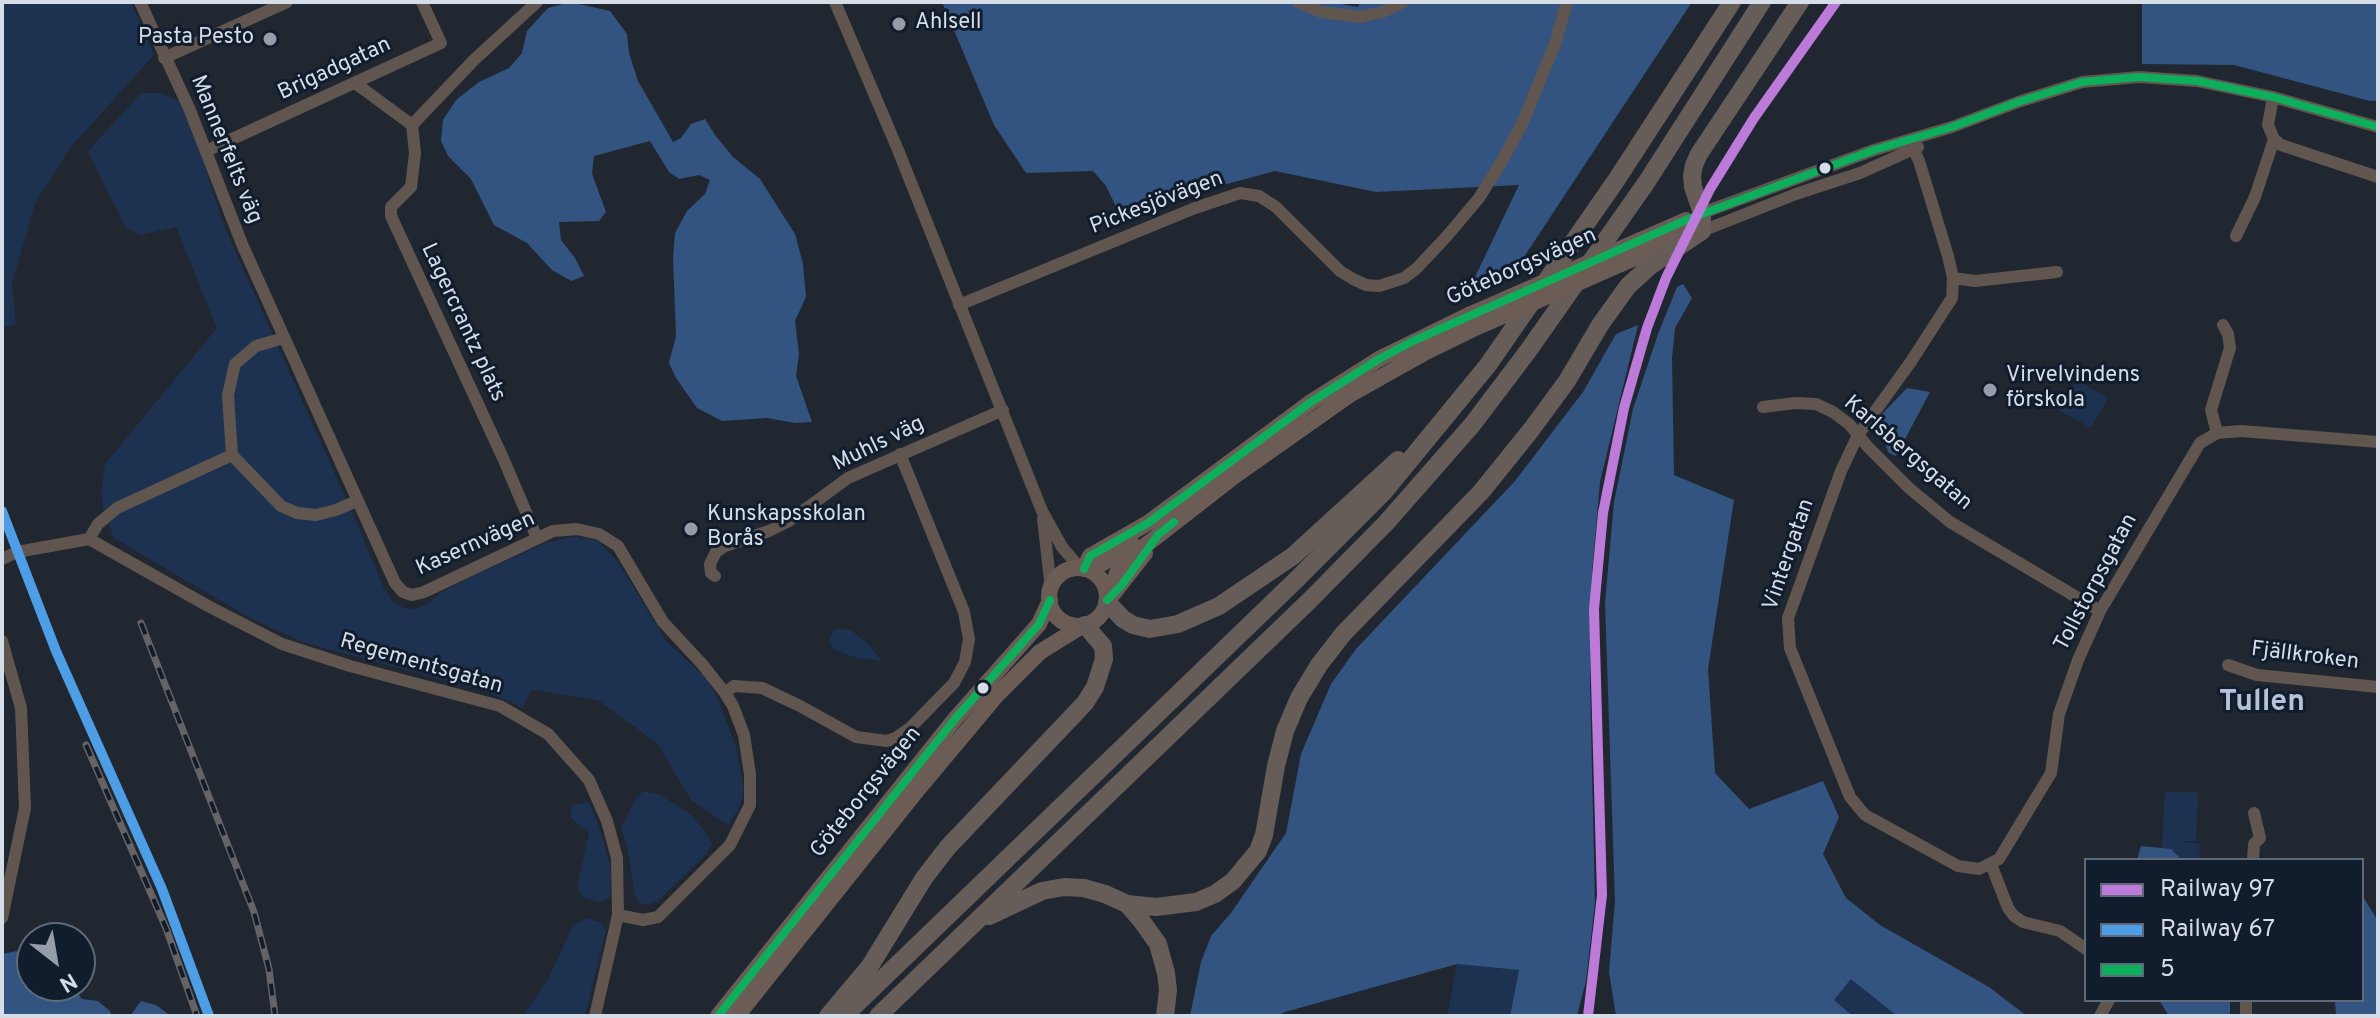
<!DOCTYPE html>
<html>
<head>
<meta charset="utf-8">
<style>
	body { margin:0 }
	#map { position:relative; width:2380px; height:1018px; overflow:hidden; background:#202731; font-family:Overpass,sans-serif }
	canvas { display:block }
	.frame { position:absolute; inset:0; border:4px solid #d5dde9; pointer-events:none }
	.legend { position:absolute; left:2084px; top:858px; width:280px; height:144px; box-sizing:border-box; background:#111d2d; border:2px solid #5f6a78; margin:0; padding:10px 14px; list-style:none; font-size:24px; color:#d5dde9 }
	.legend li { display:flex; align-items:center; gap:16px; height:40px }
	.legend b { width:40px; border:2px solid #5f6a78 }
	.north { position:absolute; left:16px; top:922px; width:80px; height:80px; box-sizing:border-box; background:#111d2d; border:2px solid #5f6a78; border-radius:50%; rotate:149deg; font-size:22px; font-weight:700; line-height:32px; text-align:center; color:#d5dde9 }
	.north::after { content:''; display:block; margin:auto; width:28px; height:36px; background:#969da9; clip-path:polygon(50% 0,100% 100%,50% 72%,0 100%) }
</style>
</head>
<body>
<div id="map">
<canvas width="2380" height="1018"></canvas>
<div class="frame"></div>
<ul class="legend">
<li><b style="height:10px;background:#bd7bd9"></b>Railway 97</li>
<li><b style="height:10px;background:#4d9ee5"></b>Railway 67</li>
<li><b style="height:10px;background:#0daf5c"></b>5</li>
</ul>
<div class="north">N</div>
</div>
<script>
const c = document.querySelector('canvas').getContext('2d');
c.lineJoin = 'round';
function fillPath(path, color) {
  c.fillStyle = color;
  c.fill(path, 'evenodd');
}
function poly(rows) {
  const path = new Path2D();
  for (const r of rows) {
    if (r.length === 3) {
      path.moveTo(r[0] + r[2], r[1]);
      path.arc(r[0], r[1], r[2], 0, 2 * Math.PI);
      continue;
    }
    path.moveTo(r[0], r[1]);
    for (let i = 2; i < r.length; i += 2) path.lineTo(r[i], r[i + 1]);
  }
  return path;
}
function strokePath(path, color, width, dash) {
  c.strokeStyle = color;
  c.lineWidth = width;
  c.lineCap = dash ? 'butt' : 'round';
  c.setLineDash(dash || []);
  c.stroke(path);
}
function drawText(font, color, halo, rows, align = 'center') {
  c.font = font + ' Overpass,sans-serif';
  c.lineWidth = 6;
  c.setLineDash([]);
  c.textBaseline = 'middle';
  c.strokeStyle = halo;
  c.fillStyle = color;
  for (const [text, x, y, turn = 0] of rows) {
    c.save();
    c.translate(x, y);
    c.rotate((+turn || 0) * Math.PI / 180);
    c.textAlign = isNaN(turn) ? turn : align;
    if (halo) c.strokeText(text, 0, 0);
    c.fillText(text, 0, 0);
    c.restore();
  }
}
fillPath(poly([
	[2,2,131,2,154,55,70,148,35,203,12,284,16,325,2,327],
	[141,93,160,93,179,101,193,130,224,226,355,519,383,586,393,602,404,608,416,609,426,605,442,592,473,576,545,543,574,536,597,540,618,562,667,642,705,677,717,697,737,750,743,783,743,796,738,810,728,825,691,800,658,744,598,700,532,690,522,707,485,691,305,643,250,618,114,538,103,508,101,491,105,464,217,328,176,227,141,235,126,228,88,151],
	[2076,380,2108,398,2091,428,2059,410],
	[843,628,852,631,867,643,882,661,857,658,835,650,829,642,830,638,835,630],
	[644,791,659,794,691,815,705,831,712,844,707,853,657,902,647,905,639,903,634,893,628,850,621,828,636,798],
	[2165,792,2198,792,2196,841,2178,841,2200,844,2199,860,2164,860,2162,840],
	[588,802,598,823,610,865,611,891,609,899,600,902,584,898,577,887,589,833,570,817,572,805],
	[587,918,600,922,606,930,585,1016,523,1016,547,981,573,926],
	[1457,964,1519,970,1510,1016,1447,1016],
	[1851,979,1897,1016,1853,1016,1834,1000]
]), '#1d3150');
fillPath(poly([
	[570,2,610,11,627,34,629,53,638,81,673,142,681,138,691,124,705,119,715,135,733,157,760,179,795,234,803,264,806,297,795,321,799,354,796,376,812,422,795,423,767,418,722,421,697,408,676,378,669,363,676,336,673,258,675,233,687,211,705,194,710,180,699,175,679,179,669,172,650,141,594,156,592,174,606,212,599,221,559,222,561,240,575,258,584,276,571,281,552,270,527,243,494,225,471,179,448,156,441,141,443,120,456,100,479,82,509,68,522,53,527,31,548,8],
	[942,2,1330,2,1358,7,1360,2,1692,2,1518,266,1465,298,1519,185,1376,192,1275,171,1197,192,1124,223,1106,186,1093,171,1026,173,994,125],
	[2142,2,2378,2,2378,101,2370,101,2234,65,2142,64],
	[1683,284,1692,298,1675,328,1672,358,1674,475,1734,500,1708,669,1715,773,1749,809,1823,781,1839,817,1823,854,1846,898,1880,925,1989,987,2027,1016,1897,1016,1851,979,1834,1000,1853,1016,1616,1016,1609,972,1615,901,1605,603,1614,502,1633,409,1658,334,1677,287],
	[1638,325,1600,482,1592,572,1590,683,1595,902,1586,981,1577,1016,1510,1016,1519,970,1457,964,1285,1012,1277,1016,1190,1016,1201,962,1211,936,1231,913,1286,833,1301,754,1331,684,1356,649,1515,481,1583,392,1616,334],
	[1907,388,1930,392,1896,456,1889,453,1876,426,1883,413],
	[2141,846,2171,849,2182,860,2137,860],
	[2362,895,2378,921,2378,1016,2336,1016,2335,1000,2362,1000],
	[22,950,32,956,32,986,72,986,82,999,98,1001,110,1011,112,1016,2,1016,2,954],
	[2159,1000,2230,1000,2230,1016,2169,1016],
	[141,1001,156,1005,171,1016,130,1016]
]), '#335481');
strokePath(poly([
	[140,2,189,108,242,244,395,583,403,592,412,595,424,592,553,531,577,529,599,534,618,546,663,622,702,664,725,693,733,706,744,735,750,774,750,805,730,845,658,917,643,920,618,915],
	[835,2,898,150,1042,511,1062,547,1080,568],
	[1298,2,1321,12,1360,17,1383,12,1403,2],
	[164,58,287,2],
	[355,83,412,125],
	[412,125,415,153,411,187,391,207,391,216,503,458,537,538],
	[412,125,474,60,537,2],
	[2274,139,2281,145,2378,177],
	[1914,150,1919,161,1948,256,1953,278,1952,298,1910,363,1858,435,1841,471,1788,618,1790,648,1850,797,1865,815,1958,866,1979,869,1999,859,2051,773,2059,714,2078,660,2100,611,2200,443,2217,433,2241,431,2378,442],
	[206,151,441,43,422,2],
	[1702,213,1874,150,1952,127,2018,102,2082,82,2139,77,2197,81,2273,97,2378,127],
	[1697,233,1796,194,1860,173,1918,147],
	[2236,236,2255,197,2274,139,2268,125,2273,97],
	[1953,278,1975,281,2057,272],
	[959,305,1195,208,1240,193,1259,196,1276,207,1340,271,1353,279,1366,285,1379,286,1404,278,1417,268,1447,236,1479,198,1502,161,1522,124,1555,44,1567,2],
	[284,338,256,346,235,364,228,395,232,455,281,506,297,513,316,515,336,510,357,501],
	[1763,407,1795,403,1816,404,1833,412,1849,424,1868,447,1909,488,1950,522,2100,611],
	[2217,433,2211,410,2230,348,2228,334,2223,325],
	[1043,518,1051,589],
	[89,539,98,524,117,508,232,455],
	[2,559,17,552,89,539,208,606,282,644,350,666,500,706,548,734,589,780,607,821,617,858,618,915,595,1016],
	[715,576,711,573,710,564,716,552,725,546,769,531,789,521,848,478,1003,410],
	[2,641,21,708,25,808,2,918],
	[2228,665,2257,675,2378,687],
	[725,693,734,686,762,688,800,706,856,737,887,741,896,738,910,728,954,683,965,662,969,639,964,612,900,454],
	[2253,860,2254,844,2260,838,2254,813],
	[1991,864,2008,908,2014,916,2023,922,2060,931,2086,949],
	[2246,1000,2246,1016],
	[2100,1016,2109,1000]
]), '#61564f', 12);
strokePath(poly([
	[1621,264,1677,240],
	[1078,597,29],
	[1084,569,1090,556,1148,523,1311,402,1379,359,1471,314],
	[1084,569,1103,563,1124,549,1131,542],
	[1113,594,1145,553],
	[1109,598,1117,573,1128,559,1236,475,1351,394,1426,352,1471,330],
	[718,1016,955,719,1039,624,1050,600],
	[737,1016,919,788,996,696,1040,652,1082,626]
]), '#6b5d56', 16);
strokePath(poly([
	[1687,235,1702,221,1702,213,1693,187,1692,176,1694,165,1699,154,1800,2],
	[1107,602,1123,619,1133,625,1150,629,1178,624,1219,606,1293,556,1398,460],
	[1127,904,1141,920,1158,944,1166,973,1168,990,1165,1016],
	[989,916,1042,891,1064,887,1084,888,1105,894,1127,904,1156,907,1196,902,1215,894,1233,881,1258,851,1264,835,1276,766,1285,731,1299,698,1319,665,1343,634,1481,492,1531,430,1567,381,1600,325,1628,286,1650,266,1702,231],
	[828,1016,870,966,924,878,948,847,1085,703,1095,687,1104,659,1103,646,1085,625],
	[844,1016,1294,582,1383,493,1488,365,1617,179,1732,2],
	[878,1016,1309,601,1386,523,1472,425,1528,351,1646,183,1762,2]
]), '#665c58', 18);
const rail = poly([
	[141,623,254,912,269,969,275,1016],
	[86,745,166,928,197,1016]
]);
strokePath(rail, '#666365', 7);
strokePath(rail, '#111d2d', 4, [12]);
strokePath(poly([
	[1471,314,1686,220],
	[1471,330,1621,264]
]), '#6b5d56', 16);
strokePath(poly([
	[1084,569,1090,556,1148,523,1311,402,1379,359,1413,341,1686,220,1874,150,1952,127,2018,102,2082,82,2139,77,2197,81,2273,97,2378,127],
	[1107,600,1121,586,1158,535,1174,522],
	[718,1016,955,719,1039,624,1050,600]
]), '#0daf5c', 8);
strokePath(poly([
	[1588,1016,1602,895,1594,609,1603,513,1624,408,1647,328,1666,278,1710,189,1754,118,1836,2]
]), '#bd7bd9', 10);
strokePath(poly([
	[2,511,56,651,162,889,209,1016]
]), '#4d9ee5', 10);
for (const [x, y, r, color] of [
	[899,24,8,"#969da9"],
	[270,39,8,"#969da9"],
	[1825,168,7,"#d5dde9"],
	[1990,390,8,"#969da9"],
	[691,529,8,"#969da9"],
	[983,688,7,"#d5dde9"]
]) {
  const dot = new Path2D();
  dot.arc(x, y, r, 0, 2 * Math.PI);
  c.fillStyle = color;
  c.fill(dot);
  strokePath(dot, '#111d2d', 3);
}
drawText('22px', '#d5dde9', '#111d2d', [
	["Ahlsell",915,24],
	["Pasta Pesto",254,39,"right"],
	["Virvelvindens",2006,377],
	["förskola",2006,402],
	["Kunskapsskolan",707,516],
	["Borås",707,541]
], 'left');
drawText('22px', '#d5dde9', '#111d2d', [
	["Brigadgatan",335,70,-25],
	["Mannerfelts väg",225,150,68],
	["Pickesjövägen",1157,204,-21],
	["Göteborgsvägen",1522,268,-24],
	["Lagercrantz plats",462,323,65],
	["Muhls väg",879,445,-26],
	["Karlsbergsgatan",1907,454,41],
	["Kasernvägen",476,545,-24],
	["Vintergatan",1790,555,-71],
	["Tollstorpsgatan",2097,583,-62],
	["Fjällkroken",2305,657,7],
	["Regementsgatan",421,665,16],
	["Göteborgsvägen",867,793,-51]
]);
drawText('bold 30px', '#b4c3da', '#111d2d', [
	["Tullen",2262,704]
]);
</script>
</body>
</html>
